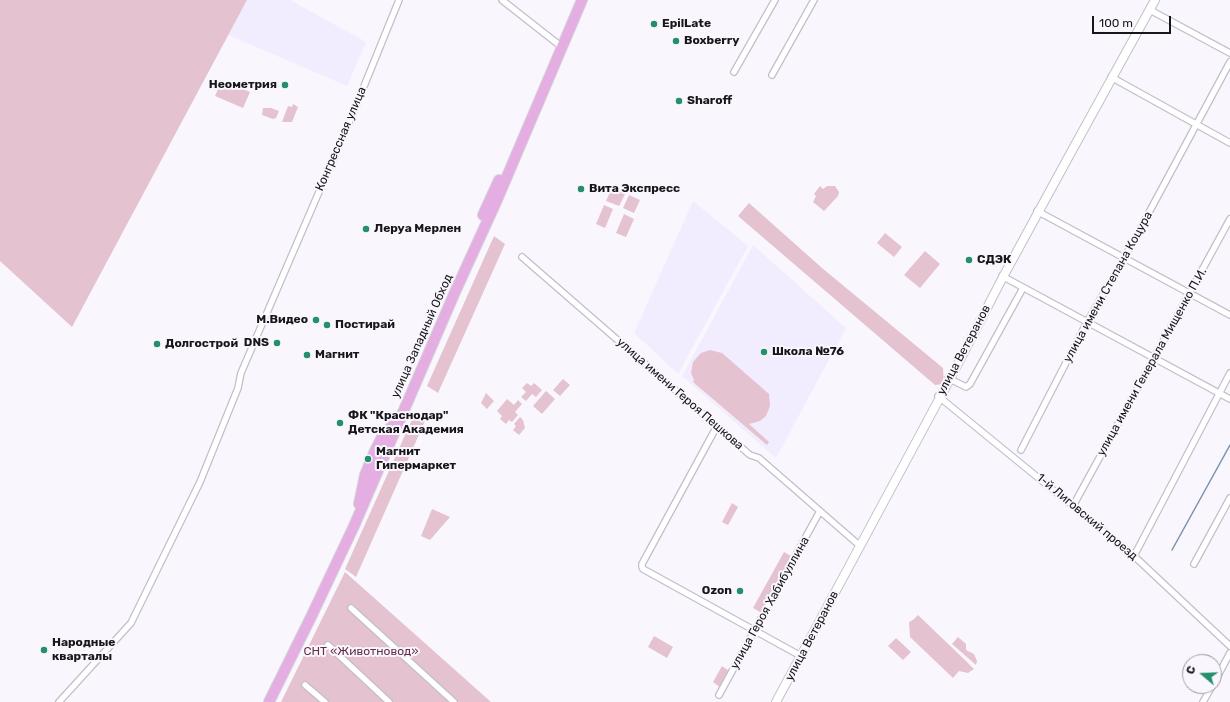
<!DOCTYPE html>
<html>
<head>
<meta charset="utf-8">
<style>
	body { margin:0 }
	#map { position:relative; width:1230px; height:702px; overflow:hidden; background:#f9f6fe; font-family:Rubik,sans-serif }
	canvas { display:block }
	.north { position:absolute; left:1182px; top:654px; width:40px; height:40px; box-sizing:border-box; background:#f9f6fe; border:1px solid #9f9ca2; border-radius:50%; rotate:289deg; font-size:11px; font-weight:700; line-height:16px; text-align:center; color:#171619 }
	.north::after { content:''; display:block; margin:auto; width:14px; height:18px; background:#258e6c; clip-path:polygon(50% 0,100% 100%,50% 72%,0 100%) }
	.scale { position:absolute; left:1092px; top:16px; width:79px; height:18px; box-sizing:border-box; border:2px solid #171619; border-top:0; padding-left:5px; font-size:12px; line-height:14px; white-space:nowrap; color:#171619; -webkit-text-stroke:3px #f9f6fe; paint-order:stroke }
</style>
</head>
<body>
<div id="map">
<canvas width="1230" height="702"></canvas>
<div class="north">С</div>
<div class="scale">100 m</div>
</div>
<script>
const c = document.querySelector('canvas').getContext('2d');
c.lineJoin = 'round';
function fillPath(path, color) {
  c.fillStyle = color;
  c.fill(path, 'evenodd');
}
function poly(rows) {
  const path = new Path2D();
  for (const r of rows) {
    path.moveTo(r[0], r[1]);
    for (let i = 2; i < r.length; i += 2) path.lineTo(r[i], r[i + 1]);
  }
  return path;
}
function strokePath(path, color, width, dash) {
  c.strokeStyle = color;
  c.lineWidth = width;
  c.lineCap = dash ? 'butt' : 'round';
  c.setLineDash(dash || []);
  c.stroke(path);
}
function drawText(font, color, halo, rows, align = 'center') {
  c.font = font + ' Rubik,sans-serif';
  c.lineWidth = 4;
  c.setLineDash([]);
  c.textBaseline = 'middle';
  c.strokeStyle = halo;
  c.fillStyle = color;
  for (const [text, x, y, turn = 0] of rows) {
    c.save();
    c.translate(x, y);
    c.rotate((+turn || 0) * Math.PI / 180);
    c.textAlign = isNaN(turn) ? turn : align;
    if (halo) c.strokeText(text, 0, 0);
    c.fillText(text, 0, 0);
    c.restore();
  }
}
fillPath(poly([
	[247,0,290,0,366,42,347,86,228,35],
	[693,201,748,246,678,374,634,333],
	[753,245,846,328,776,458,682,376]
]), '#f2edfe');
fillPath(poly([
	[0,0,247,0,72,327,0,261],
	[222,80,250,92,243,108,215,96],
	[293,104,298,107,292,122,282,122,288,106,292,107],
	[263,108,271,108,279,111,276,118,273,119,262,115],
	[820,186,823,189,827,186,835,186,839,192,838,196,824,211,813,202,816,196,814,194],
	[612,188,625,194,619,206,606,201],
	[629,195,640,200,634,213,623,208],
	[749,203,822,268,943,368,944,384,935,385,738,216],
	[604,205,613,209,605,228,596,224],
	[624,214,634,219,626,237,616,233],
	[885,233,902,247,894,257,877,243],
	[494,236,505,244,438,393,427,386],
	[925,251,940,264,920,288,904,275],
	[710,350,722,353,769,394,770,406,766,416,760,421,749,424,769,442,767,445,693,382,694,380,691,373,693,362,701,353],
	[563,379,570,385,560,396,553,390],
	[527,383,531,386,534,383,542,390,536,397,532,394,526,401,521,397,526,392,522,388],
	[546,391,555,399,542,414,533,406],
	[486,393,494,401,487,409,481,403],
	[507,399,514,405,518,400,522,404,515,412,518,415,512,422,509,420,506,424,500,419,502,416,497,411],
	[414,415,425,421,356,577,345,569],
	[520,417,523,420,525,428,519,435,513,430,516,426,514,424],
	[732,503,738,507,728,525,722,522],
	[432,509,450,517,430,540,421,536],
	[784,552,791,556,760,612,753,608],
	[345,572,491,702,281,702],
	[918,615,967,662,974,669,968,673,959,671,953,678,910,637,909,622,913,620],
	[654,636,673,647,667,658,648,647],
	[958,637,966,644,966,650,974,654,977,661,976,665,952,644],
	[896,638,911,652,903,660,888,646],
	[722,666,729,671,720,687,713,682]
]), '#e5c2cf');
strokePath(poly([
	[1172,550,1230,445]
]), '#7b93aa', 1.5);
const street = poly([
	[502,0,558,44],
	[1150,10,1230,53],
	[734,72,775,0],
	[772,75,814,0],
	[1111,77,1230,143],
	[1037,211,1230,315],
	[522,257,750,455,759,458,859,545],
	[1002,276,1230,399],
	[948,378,966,387,970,384,1023,288],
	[938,396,1134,556,1230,646],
	[717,426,642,564,642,567,643,569,799,655],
	[1021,450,1087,322,1125,257,1230,62],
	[1073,506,1230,219],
	[1134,556,1230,373],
	[1194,564,1230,498],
	[351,608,454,702],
	[328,645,389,702],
	[1214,683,1230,653],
	[305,685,325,702],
	[719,695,820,511],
	[59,702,131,623,200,482,238,388,241,373,356,106,399,0],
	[1203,702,1212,686]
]);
const secondary = poly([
	[776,702,950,379,1003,277,1069,156,1155,0]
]);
const highway = poly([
	[483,215,499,180],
	[359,504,365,475,374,453,382,437,392,426],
	[269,702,311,617,354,526,455,292,497,200,582,0]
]);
strokePath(street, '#c2bfc9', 8);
strokePath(secondary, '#c2bfc9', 10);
strokePath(highway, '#d5d5d6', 12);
strokePath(street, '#fff', 5.5);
strokePath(secondary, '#fff', 8);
strokePath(highway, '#e4aee3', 10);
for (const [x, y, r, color] of [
	[654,24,4,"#258e6c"],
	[676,41,4,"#258e6c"],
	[285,85,4,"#258e6c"],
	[679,101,4,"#258e6c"],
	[581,189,4,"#258e6c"],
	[366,229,4,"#258e6c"],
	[969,260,4,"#258e6c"],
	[316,320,4,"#258e6c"],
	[327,325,4,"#258e6c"],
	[277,343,4,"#258e6c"],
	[157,344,4,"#258e6c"],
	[764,352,4,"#258e6c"],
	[307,355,4,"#258e6c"],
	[340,423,4,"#258e6c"],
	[368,459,4,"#258e6c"],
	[740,591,4,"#258e6c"],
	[44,650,4,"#258e6c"]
]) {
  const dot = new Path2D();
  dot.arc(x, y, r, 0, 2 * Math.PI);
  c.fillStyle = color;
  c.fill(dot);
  strokePath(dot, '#f9f6fe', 1.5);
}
drawText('bold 12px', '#171619', '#f9f6fe', [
	["EpilLate",662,24],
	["Boxberry",684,41],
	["Неометрия",277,85,"right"],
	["Sharoff",687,101],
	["Вита Экспресс",589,189],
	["Леруа Мерлен",374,229],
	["СДЭК",977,260],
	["М.Видео",308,320,"right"],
	["Постирай",335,325],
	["DNS",269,343,"right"],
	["Долгострой",165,344],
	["Школа №76",772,352],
	["Магнит",315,355],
	["ФК \"Краснодар\"",348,416],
	["Детская Академия",348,430],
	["Магнит",376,452],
	["Гипермаркет",376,466],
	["Ozon",732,591,"right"],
	["Народные",52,643],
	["кварталы",52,657]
], 'left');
drawText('12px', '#171619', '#f9f6fe', [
	["Конгрессная улица",341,139,-67],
	["улица имени Степана Коцура",1108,287,-61],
	["улица Западный Обход",422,336,-66],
	["улица Ветеранов",964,350,-62],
	["улица имени Генерала Мищенко П.И.",1152,362,-61],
	["улица имени Героя Пешкова",680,394,41],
	["1-й Лиговский проезд",1087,517,40],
	["улица Героя Хабибуллина",770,603,-61],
	["улица Ветеранов",812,636,-62]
]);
drawText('12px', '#662d47', '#f9f6fe', [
	["СНТ «Животновод»",361,652]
]);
</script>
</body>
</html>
